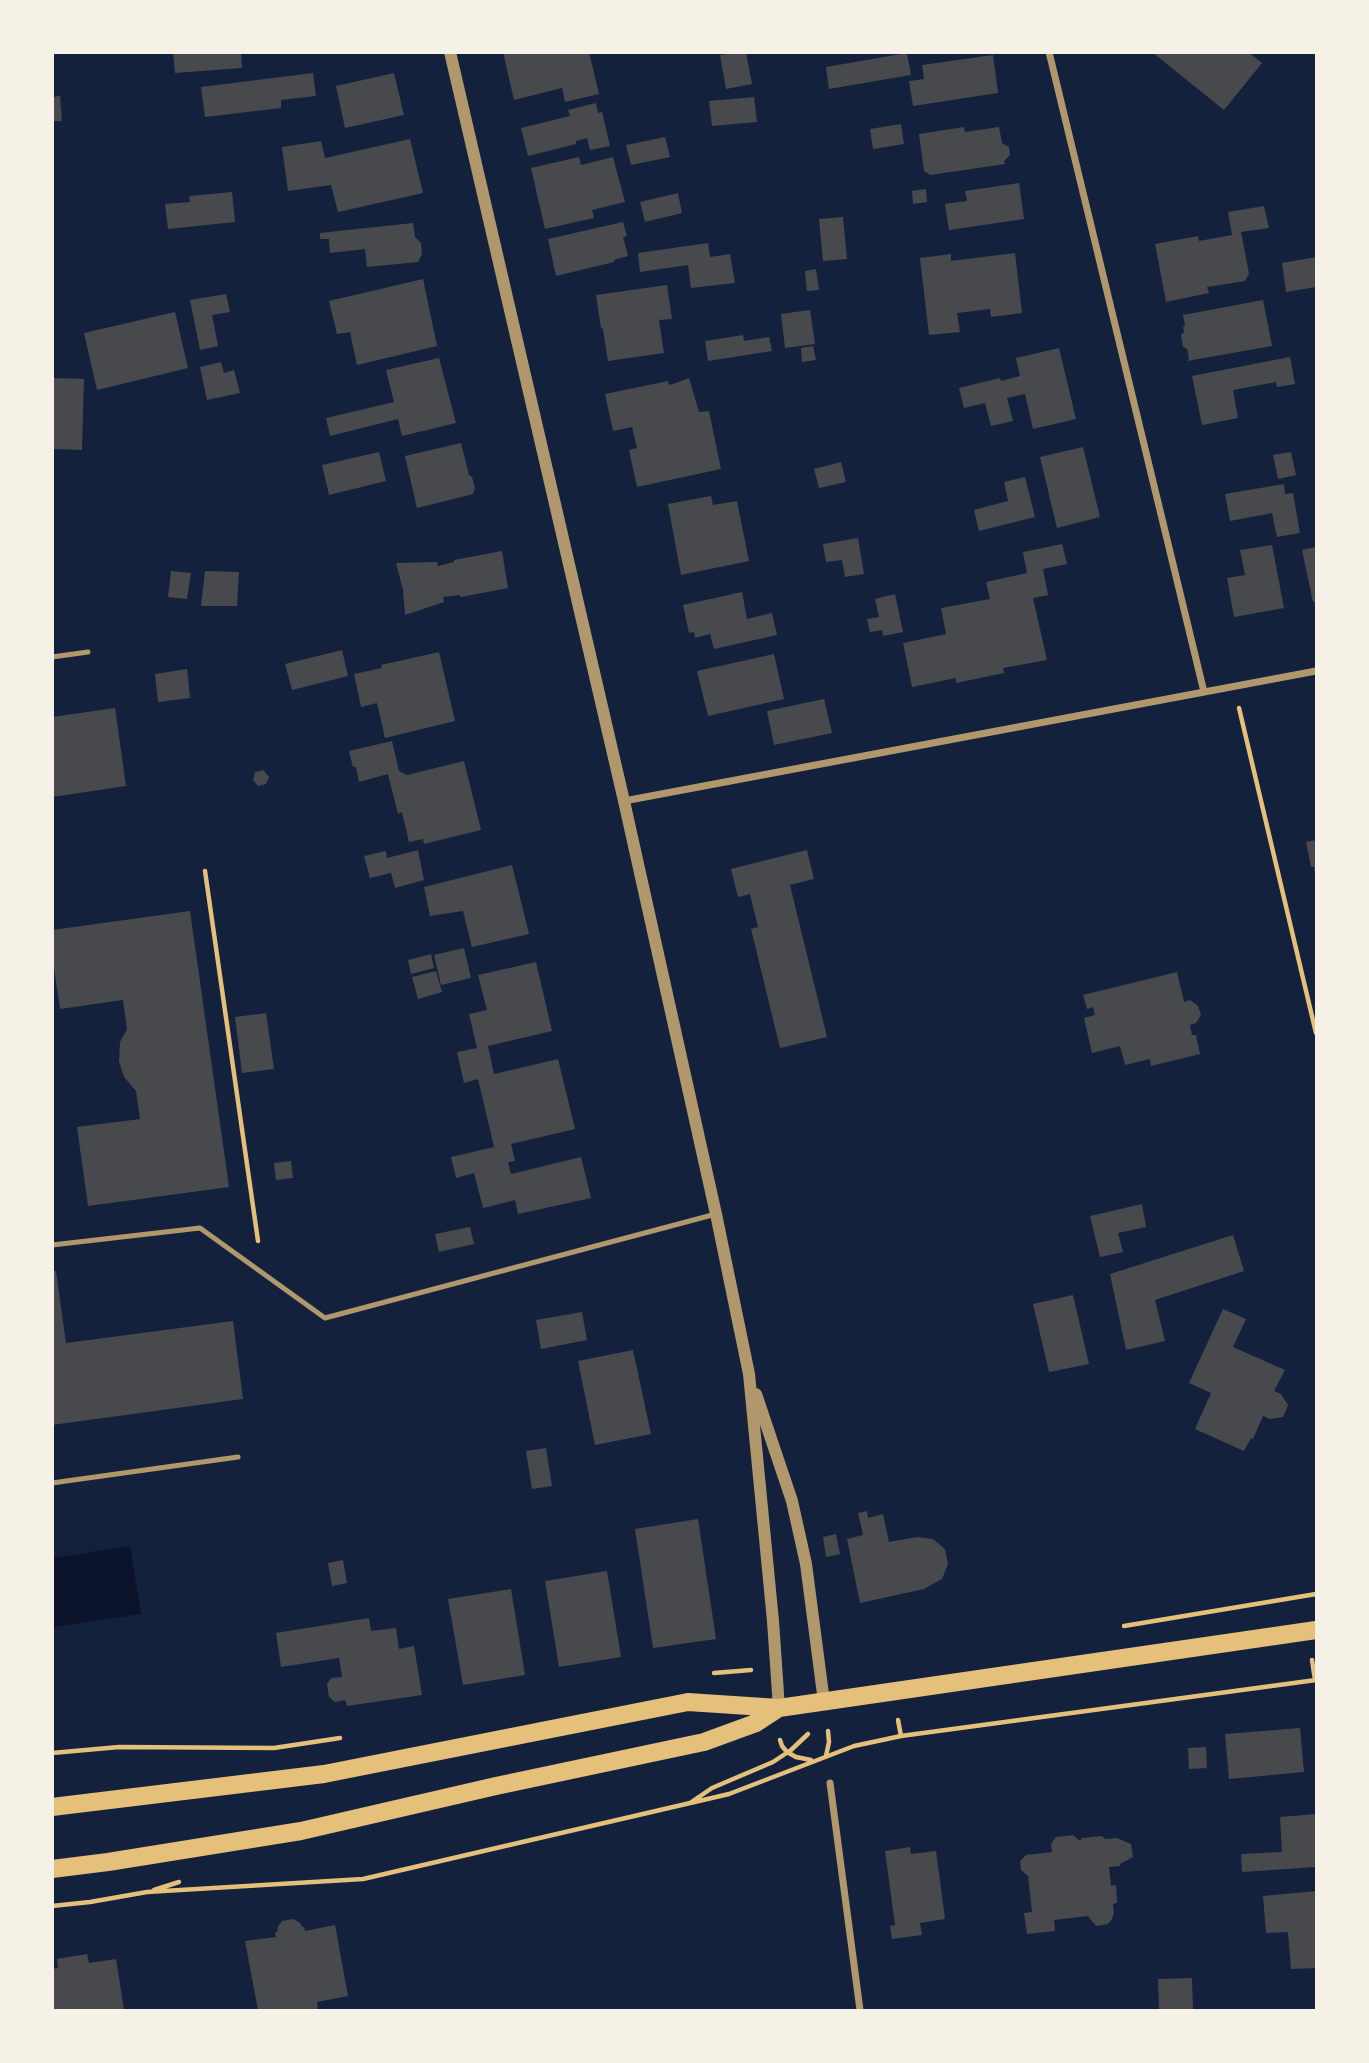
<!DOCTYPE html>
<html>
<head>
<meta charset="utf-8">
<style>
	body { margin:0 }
	#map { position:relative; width:1369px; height:2063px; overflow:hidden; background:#14213d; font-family:"Exo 2",sans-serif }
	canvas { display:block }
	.frame { position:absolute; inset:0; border:54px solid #f6f1e7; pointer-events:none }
</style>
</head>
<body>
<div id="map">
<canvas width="1369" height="2063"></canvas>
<div class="frame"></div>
</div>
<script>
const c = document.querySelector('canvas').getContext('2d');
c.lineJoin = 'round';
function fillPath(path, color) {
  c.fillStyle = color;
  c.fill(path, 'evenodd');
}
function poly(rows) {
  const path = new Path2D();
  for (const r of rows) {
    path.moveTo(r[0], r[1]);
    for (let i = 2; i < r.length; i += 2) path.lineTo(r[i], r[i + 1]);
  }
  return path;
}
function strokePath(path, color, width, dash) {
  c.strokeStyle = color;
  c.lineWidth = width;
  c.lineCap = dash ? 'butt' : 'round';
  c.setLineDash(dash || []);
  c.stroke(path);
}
fillPath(poly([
	[130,1546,141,1614,53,1627,53,1558]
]), '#0b132b');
fillPath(poly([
	[173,52,241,52,242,68,175,73],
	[503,52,589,52,599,94,565,102,562,88,514,100],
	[736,52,746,52,752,84,726,89,720,55],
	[1152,52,1248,52,1262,63,1224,110],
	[907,53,911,75,829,89,826,67],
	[993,55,998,93,913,106,909,81,924,79,922,65],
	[313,73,316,96,281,100,281,108,205,117,201,87],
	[394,73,404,115,345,128,336,86],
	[60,96,62,121,52,121,52,97],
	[754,97,757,122,712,126,709,101],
	[596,103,598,113,602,112,610,146,590,150,587,138,576,141,576,144,528,156,521,128,570,116,568,110],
	[901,124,904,144,873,149,870,129],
	[964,127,965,132,999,127,1002,143,1009,147,1010,155,1004,161,1005,164,930,175,924,171,919,134],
	[665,137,670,157,631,165,626,145],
	[410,139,423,193,338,212,331,185,288,191,282,147,321,141,325,158],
	[579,157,581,165,613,157,625,202,592,210,594,218,545,229,531,168],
	[1019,183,1024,219,949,230,945,204,967,201,965,191],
	[926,189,927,202,913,204,912,191],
	[232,192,235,222,168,229,165,204,190,202,189,196],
	[678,193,682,213,645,222,640,202],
	[1264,206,1269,228,1241,232,1249,274,1245,281,1207,287,1209,293,1166,302,1155,244,1198,236,1199,241,1232,235,1228,212],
	[843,217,847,259,823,261,819,219],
	[623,222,627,236,623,237,628,256,614,260,614,262,556,276,548,239],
	[413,223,415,237,421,243,422,254,418,262,367,267,365,249,330,253,329,239,320,239,320,233],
	[708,243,710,257,730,254,735,283,691,288,688,265,640,272,638,253],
	[1015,253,1022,313,991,317,990,309,957,313,960,332,929,335,920,258,951,254,951,261],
	[1316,257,1316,287,1286,292,1282,263],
	[816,269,819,290,807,291,805,271],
	[423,279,437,346,357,365,350,332,337,334,329,301],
	[667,285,672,319,659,320,664,353,608,361,603,329,601,328,596,295],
	[226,294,230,312,212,315,218,346,200,350,190,300],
	[1263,300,1272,346,1187,361,1189,359,1187,349,1183,347,1181,335,1184,332,1183,327,1185,326,1183,315],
	[810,310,815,344,785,348,781,314],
	[175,312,188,368,97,390,84,333],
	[743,335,744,341,769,337,772,351,708,361,705,341],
	[813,346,816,360,802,362,801,348],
	[1059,348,1076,419,1033,429,1025,394,1007,398,1013,421,991,426,985,403,964,408,959,388,1000,378,1001,381,1020,376,1016,358],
	[1290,357,1295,384,1277,387,1276,382,1233,390,1238,418,1202,425,1192,376],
	[439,358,456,423,402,436,398,419,330,436,326,418,394,402,386,370],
	[221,362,224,373,234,370,240,393,207,400,200,367],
	[52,378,84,379,82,450,52,449],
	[689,378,699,412,709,411,721,469,637,487,629,450,637,448,632,427,613,431,605,394,668,381,669,385,676,383],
	[461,443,469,475,472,477,475,488,473,494,417,508,405,456],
	[1083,447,1100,517,1057,528,1040,457],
	[379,452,386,481,329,495,322,465],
	[1291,452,1296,475,1278,479,1273,455],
	[841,462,846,482,819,488,814,469],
	[1025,477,1035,517,979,531,974,510,1008,501,1004,482],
	[1284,484,1285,494,1293,493,1300,533,1277,537,1272,513,1230,521,1225,494],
	[711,496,713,505,737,501,749,561,681,575,668,504],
	[858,538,864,574,845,577,842,560,826,562,823,544],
	[1062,544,1067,564,1043,569,1048,595,1033,598,1047,660,1003,668,1004,673,956,683,956,678,912,687,903,643,946,634,941,608,990,599,986,582,1027,573,1023,552],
	[1272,545,1284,608,1234,617,1227,578,1245,575,1240,550],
	[1316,547,1316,602,1313,602,1302,550],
	[502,551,508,588,461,597,460,595,443,597,444,602,405,615,403,590,396,563,437,562,438,566,454,562,454,560],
	[171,571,191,573,187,599,168,597],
	[205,571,239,572,237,606,201,606],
	[742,592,747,619,772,613,777,635,714,649,710,634,695,638,694,632,689,633,683,605],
	[895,594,903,632,883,636,882,630,870,632,867,619,879,617,875,599],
	[342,650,348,676,292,690,285,664],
	[439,652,455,721,385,738,377,703,361,707,354,674,382,668,381,665],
	[774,654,784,699,708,716,697,671],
	[187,669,190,698,158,702,155,674],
	[824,699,832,733,774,745,767,711],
	[115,708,126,786,52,797,52,717],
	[392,741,399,771,407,775,464,761,481,830,424,844,423,839,409,842,402,812,398,814,388,774,359,782,356,767,353,767,349,751],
	[263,770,269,777,266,784,258,786,253,780,255,772],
	[1316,840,1316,875,1315,875,1314,867,1311,867,1306,842],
	[418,850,424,880,395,888,391,873,370,878,364,856,386,851,387,858],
	[807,850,814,879,790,885,827,1037,780,1048,751,929,758,927,750,894,738,897,731,869],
	[512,865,529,934,472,947,463,911,430,916,424,887],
	[190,911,229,1187,88,1206,77,1127,140,1119,136,1091,124,1077,119,1061,120,1042,127,1029,123,1000,60,1009,52,954,52,930],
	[464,948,471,978,441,985,434,955],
	[431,954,434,968,411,974,408,960],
	[536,962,552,1031,488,1046,494,1074,558,1059,575,1129,511,1144,515,1161,508,1162,511,1174,581,1157,591,1198,518,1214,515,1200,483,1208,474,1173,456,1178,451,1157,494,1147,478,1079,464,1083,457,1052,477,1048,469,1014,487,1010,478,975],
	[436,971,442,992,418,999,412,977],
	[1177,972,1184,1002,1190,1000,1198,1006,1201,1015,1196,1023,1190,1025,1192,1035,1196,1035,1200,1054,1151,1066,1150,1059,1125,1065,1120,1046,1092,1053,1084,1018,1095,1015,1093,1007,1087,1009,1083,995],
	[266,1013,274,1069,242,1073,235,1017],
	[291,1161,293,1178,276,1180,274,1163],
	[1142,1204,1146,1227,1118,1233,1123,1252,1100,1257,1090,1216],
	[470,1227,474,1244,439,1252,435,1234],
	[1233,1235,1244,1271,1155,1300,1165,1341,1126,1350,1110,1274],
	[52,1271,56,1271,66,1343,233,1321,243,1399,52,1425],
	[1073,1295,1089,1364,1049,1372,1033,1304],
	[1223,1309,1246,1319,1233,1347,1285,1370,1274,1391,1281,1394,1288,1405,1283,1417,1270,1419,1263,1416,1253,1439,1251,1438,1244,1451,1195,1429,1211,1393,1189,1383],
	[582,1312,587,1340,541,1349,536,1320],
	[633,1350,651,1434,595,1445,578,1361],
	[546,1448,552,1486,532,1489,526,1451],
	[867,1511,868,1518,883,1514,889,1542,917,1537,933,1539,945,1549,948,1564,942,1579,924,1589,860,1603,847,1539,863,1535,858,1513],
	[698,1519,716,1639,653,1648,635,1529],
	[836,1534,840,1554,826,1557,823,1537],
	[343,1560,347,1583,332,1586,328,1563],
	[607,1571,621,1657,559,1667,545,1581],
	[511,1589,525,1675,463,1685,448,1599],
	[369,1618,371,1631,396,1628,399,1649,414,1646,422,1695,347,1706,345,1700,335,1702,329,1697,327,1684,331,1678,342,1677,339,1658,281,1667,276,1633],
	[1300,1728,1304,1772,1229,1779,1225,1734],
	[1206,1747,1207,1768,1189,1769,1188,1748],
	[1316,1814,1316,1867,1242,1872,1241,1854,1282,1852,1280,1817],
	[1073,1835,1080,1841,1082,1838,1102,1836,1105,1839,1117,1838,1131,1844,1133,1857,1120,1864,1120,1866,1109,1867,1111,1886,1116,1885,1117,1903,1113,1904,1114,1913,1112,1919,1108,1924,1096,1926,1088,1916,1054,1920,1055,1931,1027,1934,1024,1913,1032,1912,1028,1876,1021,1870,1020,1861,1026,1855,1052,1852,1051,1844,1056,1837],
	[910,1847,911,1854,936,1851,945,1919,920,1923,922,1935,892,1939,890,1926,895,1925,885,1851],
	[1316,1891,1316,1968,1291,1969,1288,1932,1266,1933,1263,1896],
	[294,1919,301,1924,302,1927,304,1927,305,1931,335,1925,348,1996,317,2002,318,2010,258,2010,245,1941,276,1937,275,1932,278,1932,277,1928,282,1921],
	[87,1954,89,1963,116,1959,124,2010,52,2010,52,1969,58,1968,57,1959],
	[1192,1978,1193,2010,1159,2010,1158,1979]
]), '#48494c');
strokePath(poly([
	[1239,708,1316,1033],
	[205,871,258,1241],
	[1124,1626,1316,1594],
	[1312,1660,1315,1680],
	[714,1673,751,1670],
	[898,1720,901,1736],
	[780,1740,782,1746,787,1752,796,1757,811,1760],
	[52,1753,119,1747,274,1748,340,1738],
	[826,1756,829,1742,828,1731],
	[690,1803,712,1788,773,1762,791,1750,808,1734],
	[154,1890,179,1882],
	[52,1906,90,1902,147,1892,363,1879,729,1794,854,1746,901,1736,1316,1680]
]), '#e5c07b', 4.5);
strokePath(poly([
	[52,657,88,652],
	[52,1245,200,1228,325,1318,716,1214],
	[52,1483,238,1457]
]), '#b1986c', 5);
strokePath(poly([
	[1049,52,1204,692],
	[624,801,1316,671],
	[830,1783,860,2010]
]), '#b1986c', 7);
strokePath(poly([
	[450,52,624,801,716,1214,749,1374,773,1621,779,1708],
	[756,1394,792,1501,806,1564,824,1702]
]), '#b1986c', 12);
strokePath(poly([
	[52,1807,324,1774,688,1702,779,1708,1316,1630],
	[52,1869,108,1862,301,1831,496,1786,704,1742,756,1723,779,1708]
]), '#e5c07b', 18);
</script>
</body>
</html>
